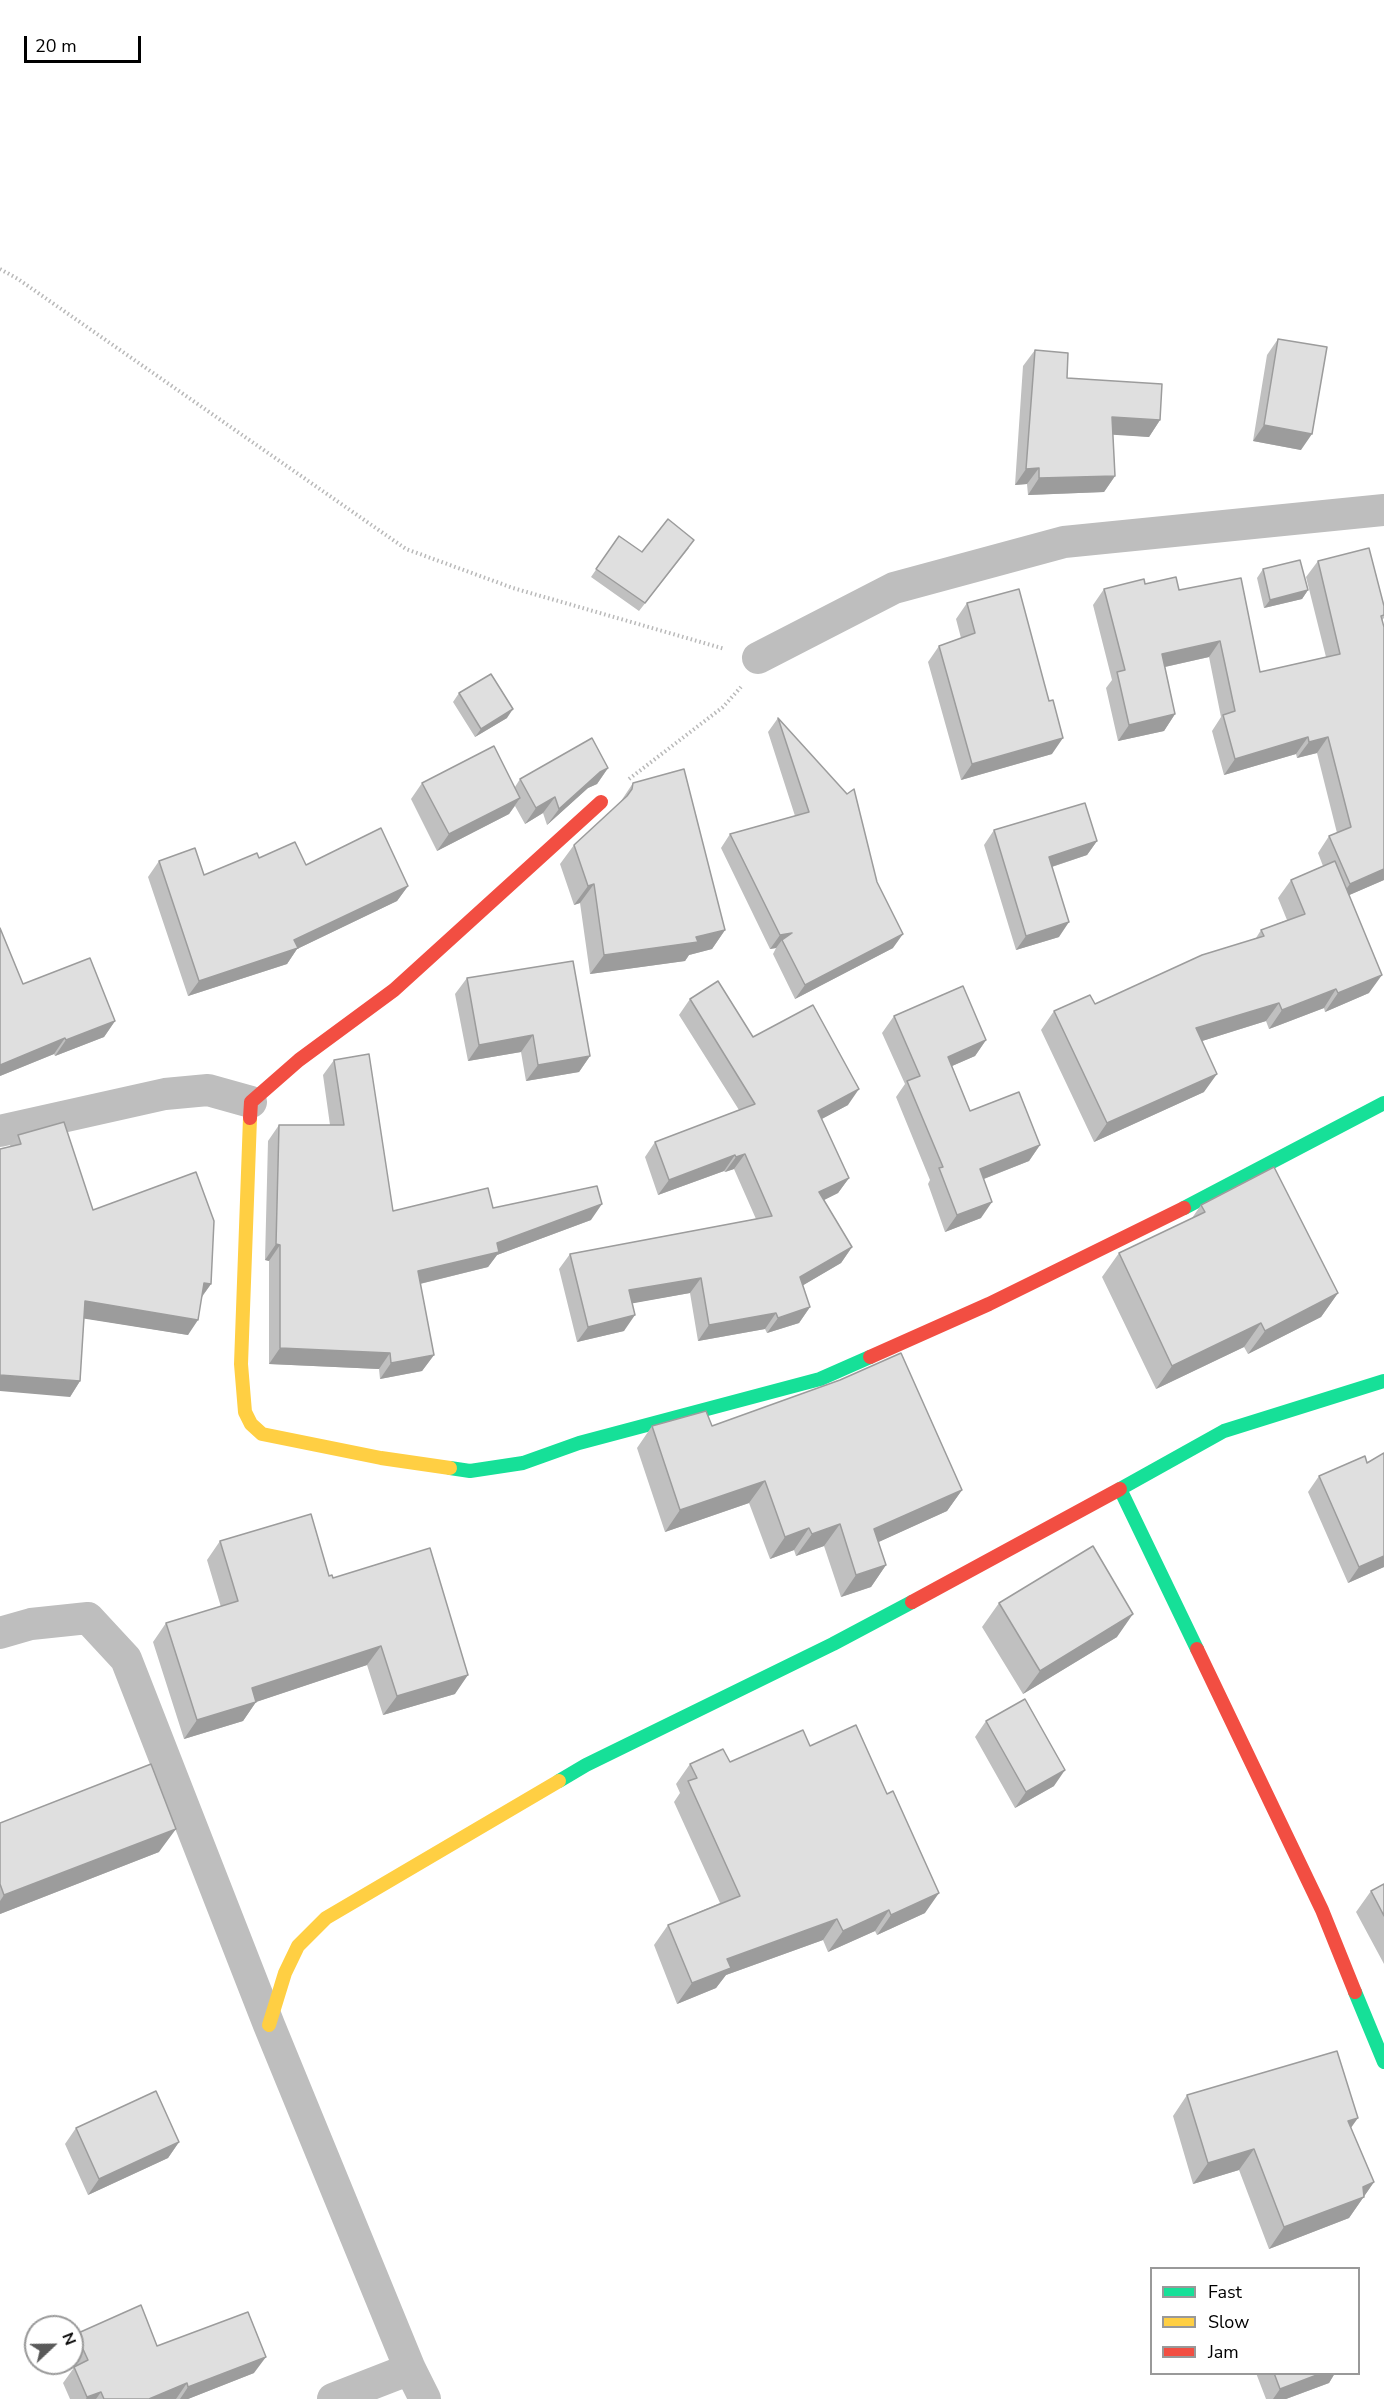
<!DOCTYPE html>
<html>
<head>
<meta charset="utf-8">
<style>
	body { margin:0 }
	#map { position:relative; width:1384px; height:2399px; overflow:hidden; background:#fff; font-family:"Nunito Sans",sans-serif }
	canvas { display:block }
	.legend { position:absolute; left:1150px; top:2267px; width:210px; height:108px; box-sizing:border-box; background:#fff; border:2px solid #999; margin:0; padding:8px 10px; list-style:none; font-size:18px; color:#000 }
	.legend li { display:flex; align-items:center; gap:12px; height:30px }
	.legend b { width:30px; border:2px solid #999 }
	.north { position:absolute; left:24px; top:2315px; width:60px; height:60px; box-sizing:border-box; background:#fff; border:2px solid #999; border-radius:50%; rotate:68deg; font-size:16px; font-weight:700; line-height:24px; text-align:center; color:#000 }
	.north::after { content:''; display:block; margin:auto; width:21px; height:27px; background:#595959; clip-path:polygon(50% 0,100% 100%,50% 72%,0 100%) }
	.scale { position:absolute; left:24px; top:36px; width:117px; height:27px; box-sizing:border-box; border:3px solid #000; border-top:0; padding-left:8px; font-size:18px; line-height:21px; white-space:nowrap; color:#000; -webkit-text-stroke:4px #fff; paint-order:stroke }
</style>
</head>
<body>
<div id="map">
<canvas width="1384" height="2399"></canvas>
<ul class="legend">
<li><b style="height:8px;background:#16e098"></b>Fast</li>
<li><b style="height:8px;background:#ffcf43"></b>Slow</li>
<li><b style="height:8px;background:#f24e42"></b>Jam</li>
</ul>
<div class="north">N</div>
<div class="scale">20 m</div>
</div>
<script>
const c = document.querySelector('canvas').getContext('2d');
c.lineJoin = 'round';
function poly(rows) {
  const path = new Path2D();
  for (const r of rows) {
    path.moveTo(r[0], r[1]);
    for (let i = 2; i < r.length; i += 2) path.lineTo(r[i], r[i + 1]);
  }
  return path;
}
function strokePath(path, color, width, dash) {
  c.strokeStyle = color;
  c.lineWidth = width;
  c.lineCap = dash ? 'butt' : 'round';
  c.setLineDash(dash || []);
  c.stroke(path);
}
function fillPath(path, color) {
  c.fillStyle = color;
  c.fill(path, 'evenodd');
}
strokePath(poly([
	[0,269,18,279,406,549,513,588,725,649],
	[629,779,723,707,741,687]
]), '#b9b9b9', 4, [1.5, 3]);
strokePath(poly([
	[758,658,894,588,1064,542,1384,510],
	[0,1131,165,1094,208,1090,251,1102],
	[0,1633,31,1624,88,1618,126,1659,269,2025,410,2369,425,2399],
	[333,2399,410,2369]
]), '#bebebe', 32);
strokePath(poly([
	[1184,1208,1384,1103],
	[450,1468,470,1471,523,1463,579,1443,820,1379,870,1357],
	[1197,1649,1120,1489,1224,1431,1384,1381],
	[559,1781,586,1765,833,1644,912,1602],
	[1355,1992,1384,2062]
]), '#16e098', 14);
strokePath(poly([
	[250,1118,241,1364,245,1412,251,1424,262,1434,381,1458,450,1468],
	[269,2025,285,1973,298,1946,326,1918,559,1781]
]), '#ffcf43', 14);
strokePath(poly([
	[250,1118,251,1102,299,1060,394,990,601,802],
	[870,1357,989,1304,1184,1208],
	[912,1602,1120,1489],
	[1197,1649,1322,1910,1355,1992]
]), '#f24e42', 14);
fillPath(poly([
	[1278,339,1301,450,1253,441,1267,355],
	[1035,350,1067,378,1160,420,1149,437,1113,434,1115,476,1104,492,1028,495,1027,484,1015,485,1023,366],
	[619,536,642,552,689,548,639,611,591,577],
	[1318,561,1384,606,1384,618,1382,620,1384,627,1384,880,1349,895,1369,993,1325,1012,1324,1008,1269,1029,1266,1021,1202,1041,1204,1092,1094,1142,1041,1030,1054,1011,1095,1004,1256,938,1261,930,1287,920,1278,898,1291,880,1323,866,1318,853,1329,836,1337,833,1317,753,1297,758,1296,754,1224,775,1212,731,1221,717,1209,657,1165,667,1175,714,1164,731,1118,741,1106,688,1112,680,1093,605,1104,589,1145,584,1179,590,1260,672,1326,657,1306,577],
	[1263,569,1308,590,1302,599,1264,608,1257,578],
	[967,603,1052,754,961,780,928,662,939,646,961,638,956,619],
	[459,693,507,718,475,737,453,702],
	[778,718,893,948,795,999,773,954,776,948,770,949,721,848,730,834,795,816,768,732],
	[608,768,597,784,588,788,547,825,543,813,525,824,515,806,509,814,437,851,411,799,422,783,515,787,520,779],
	[633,783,725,930,712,949,689,955,685,961,590,974,580,903,574,905,560,864,574,845,619,804],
	[994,830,1097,841,1087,855,1052,867,1059,937,1016,950,984,845],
	[259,858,306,865,408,886,397,901,297,949,287,964,188,996,148,877,159,861,204,875],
	[0,928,23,984,115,1021,104,1037,55,1056,54,1054,0,1076],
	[467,978,590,1056,579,1072,526,1081,521,1052,468,1061,455,994],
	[690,999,753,1037,848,1105,821,1119,849,1178,838,1193,824,1200,852,1247,841,1263,803,1285,810,1307,799,1323,767,1333,765,1329,698,1341,690,1293,632,1303,624,1331,577,1342,559,1269,570,1254,756,1219,734,1169,725,1172,724,1171,658,1195,645,1157,655,1142,739,1110,679,1015],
	[894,1016,986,1040,975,1056,952,1066,970,1111,1040,1145,1029,1161,984,1179,981,1218,945,1232,928,1184,930,1180,896,1097,905,1084,882,1033],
	[334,1060,393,1211,493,1208,591,1220,497,1255,488,1267,420,1284,434,1355,422,1371,380,1379,379,1369,269,1364,269,1261,265,1260,268,1141,279,1125,330,1125,323,1075],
	[18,1135,93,1210,211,1284,202,1297,188,1335,84,1318,80,1381,70,1397,9,1147],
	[1201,1205,1338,1293,1321,1317,1248,1354,1244,1347,1156,1389,1102,1277,1119,1253,1192,1218],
	[652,1426,962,1490,947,1511,878,1542,886,1565,871,1587,841,1597,824,1546,796,1556,794,1550,770,1559,749,1503,665,1532,637,1448],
	[1384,1453,1384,1567,1348,1583,1308,1492,1319,1476,1367,1463],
	[220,1541,333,1578,455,1694,383,1715,367,1665,256,1702,243,1721,184,1739,153,1642,166,1623,221,1607,207,1560],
	[999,1603,1117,1637,1023,1694,982,1627],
	[986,1721,1054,1786,1015,1808,975,1737],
	[810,1746,925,1913,877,1935,875,1931,828,1952,823,1940,726,1975,716,1988,677,2004,654,1945,668,1925,720,1903,674,1802,680,1793,676,1784,690,1764,730,1762],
	[0,1823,159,1852,0,1914],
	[1384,1884,1384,1964,1356,1912,1371,1891],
	[1187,2095,1351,2128,1374,2182,1349,2218,1269,2249,1239,2170,1193,2184,1173,2116],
	[76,2128,179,2142,168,2158,88,2195,65,2144],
	[76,2334,157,2346,254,2373,188,2399,70,2399,63,2383,73,2369,71,2363,72,2363,72,2340],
	[1256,2373,1335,2373,1329,2383,1286,2399,1266,2399]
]), '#c0c0c0');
fillPath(poly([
	[1112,417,1160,420,1149,437,1101,434],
	[1264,425,1312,434,1301,450,1253,441],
	[1039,468,1027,484,1015,485,1026,469],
	[1115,476,1104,492,1028,495,1039,478],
	[1308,590,1302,599,1264,608,1270,600],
	[1220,641,1209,657,1151,670,1162,654],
	[513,709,507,718,475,737,481,729],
	[1175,714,1164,731,1118,741,1129,725],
	[1308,737,1296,754,1224,775,1235,759],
	[1328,737,1317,753,1297,758,1309,742],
	[1063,738,1052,754,961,780,972,764],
	[608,768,597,784,588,788,547,825,559,809,600,772],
	[555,797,543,813,525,824,536,808],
	[520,798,509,814,437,851,449,834],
	[1097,841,1087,855,1039,871,1049,857],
	[1384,869,1384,880,1338,900,1350,884],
	[594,884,580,903,574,905,588,886],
	[408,886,397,901,297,949,287,964,188,996,199,981,294,940],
	[1069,922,1059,937,1016,950,1026,936],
	[725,930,712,949,689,955,685,961,590,974,604,955,696,937],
	[792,933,782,940,776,948,770,949,780,935],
	[903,934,893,948,795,999,805,985],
	[1382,975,1369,993,1325,1012,1338,993],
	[1336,989,1324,1008,1269,1029,1282,1010],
	[1279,1003,1266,1021,1183,1047,1196,1028],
	[115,1021,104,1037,55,1056,66,1040],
	[533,1035,521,1052,468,1061,479,1045],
	[65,1038,54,1054,0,1076,0,1065],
	[986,1040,975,1056,936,1073,948,1057],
	[590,1056,579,1072,526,1081,538,1065],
	[1217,1074,1204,1092,1094,1142,1107,1123],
	[859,1089,848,1105,807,1127,818,1111],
	[1040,1145,1029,1161,968,1185,980,1169],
	[745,1154,734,1169,725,1172,736,1157],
	[735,1155,724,1171,658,1195,669,1180],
	[849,1178,838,1193,808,1208,819,1192],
	[992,1202,981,1218,945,1232,957,1215],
	[602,1204,591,1220,497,1255,488,1267,407,1287,418,1271],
	[276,1244,280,1245,269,1261,265,1260],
	[852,1247,841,1263,790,1293,800,1277],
	[701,1278,690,1293,618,1306,629,1290],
	[204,1283,211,1284,200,1299],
	[1338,1293,1321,1317,1248,1354,1265,1331],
	[85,1301,198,1320,188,1335,74,1317],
	[810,1307,799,1323,767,1333,778,1318],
	[776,1313,765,1329,698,1341,709,1325],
	[635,1315,624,1331,577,1342,588,1327],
	[1261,1323,1244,1347,1156,1389,1172,1366],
	[280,1348,390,1353,379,1369,269,1364],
	[434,1355,422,1371,380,1379,391,1363],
	[0,1375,80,1381,70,1397,0,1391],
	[765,1481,749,1503,665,1532,680,1510],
	[962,1490,947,1511,859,1551,874,1529],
	[840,1524,824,1546,796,1556,812,1534],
	[809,1528,794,1550,770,1559,785,1537],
	[1384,1556,1384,1567,1348,1583,1359,1567],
	[886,1565,871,1587,841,1597,856,1575],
	[1133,1614,1117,1637,1023,1694,1040,1671],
	[381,1646,367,1665,256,1702,243,1721,184,1739,197,1720,252,1688],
	[468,1675,455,1694,383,1715,397,1696],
	[1065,1770,1054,1786,1015,1808,1026,1792],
	[176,1829,159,1852,0,1914,0,1901,4,1895],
	[939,1893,925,1913,877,1935,891,1915],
	[889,1910,875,1931,828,1952,843,1931],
	[837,1919,823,1940,726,1975,716,1988,677,2004,692,1983,727,1959],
	[1358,2118,1343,2139,1348,2121],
	[179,2142,168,2158,88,2195,99,2179],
	[1254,2149,1239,2170,1193,2184,1208,2163],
	[1374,2182,1349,2218,1269,2249,1284,2227],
	[266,2357,254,2373,188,2399,180,2399,188,2387],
	[1322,2373,1335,2373,1329,2383,1286,2399,1273,2399,1280,2389],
	[187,2383,176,2399,149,2399],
	[101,2392,96,2399,86,2399,87,2397]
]), '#9c9c9c');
const building = poly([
	[1278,339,1327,347,1312,434,1264,425,1278,339],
	[1035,350,1068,353,1067,378,1162,384,1160,420,1112,417,1115,476,1039,478,1039,468,1026,469,1035,350],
	[668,519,694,540,645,603,596,569,619,536,642,552,668,519],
	[1369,548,1384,606,1384,615,1381,616,1384,627,1384,869,1350,884,1329,836,1351,827,1328,737,1309,742,1308,737,1235,759,1223,715,1235,711,1220,641,1162,654,1175,714,1129,725,1117,672,1125,670,1104,589,1144,579,1145,584,1176,577,1179,590,1241,578,1260,672,1340,654,1318,561,1369,548],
	[1300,560,1308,590,1270,600,1263,569,1300,560],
	[1019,589,1049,701,1053,700,1063,738,972,764,939,646,975,633,967,603,1019,589],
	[491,674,513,709,481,729,459,693,491,674],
	[778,718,847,794,854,789,877,882,903,934,805,985,782,940,792,933,780,935,730,834,809,812,778,718],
	[592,738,608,768,600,772,559,809,555,797,536,808,520,779,592,738],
	[494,746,520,798,449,834,422,783,494,746],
	[684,769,725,930,696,937,698,942,604,955,594,884,588,886,574,845,627,796,632,789,633,783,684,769],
	[1085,803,1097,841,1049,857,1069,922,1026,936,994,830,1085,803],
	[381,828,408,886,294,940,298,948,199,981,159,861,195,848,204,875,257,853,259,858,295,842,306,865,381,828],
	[1335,861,1382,975,1338,993,1336,989,1282,1010,1279,1003,1196,1028,1217,1074,1107,1123,1054,1011,1090,995,1095,1004,1202,955,1264,936,1261,930,1305,914,1291,880,1335,861],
	[0,928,23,984,90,958,115,1021,66,1040,65,1038,0,1065,0,928],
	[573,961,590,1056,538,1065,533,1035,479,1045,467,978,573,961],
	[718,981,753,1037,813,1005,859,1089,818,1111,849,1178,819,1192,852,1247,800,1277,810,1307,778,1318,776,1313,709,1325,701,1278,629,1290,635,1315,588,1327,570,1254,772,1216,745,1154,736,1157,735,1155,669,1180,655,1142,755,1104,690,999,718,981],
	[963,986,986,1040,948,1057,970,1111,1019,1092,1040,1145,980,1169,992,1202,957,1215,939,1168,943,1167,907,1081,920,1076,894,1016,963,986],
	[369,1054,393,1211,488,1188,493,1208,597,1186,602,1204,497,1243,499,1252,418,1271,434,1355,391,1363,390,1353,280,1348,280,1245,276,1244,279,1125,344,1125,334,1060,369,1054],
	[64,1122,93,1210,196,1172,214,1221,211,1284,204,1283,198,1320,85,1301,80,1381,0,1375,0,1149,21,1144,18,1135,64,1122],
	[1274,1167,1338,1293,1265,1331,1261,1323,1172,1366,1119,1253,1205,1212,1201,1205,1274,1167],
	[901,1353,962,1490,874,1529,886,1565,856,1575,840,1524,812,1534,809,1528,785,1537,765,1481,680,1510,652,1426,706,1411,712,1426,840,1380,901,1353],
	[1384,1453,1384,1556,1359,1567,1319,1476,1365,1456,1367,1463,1384,1453],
	[311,1514,329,1576,332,1575,333,1578,430,1548,468,1675,397,1696,381,1646,252,1688,256,1702,197,1720,166,1623,238,1601,220,1541,311,1514],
	[1093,1546,1133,1614,1040,1671,999,1603,1093,1546],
	[1025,1699,1065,1770,1026,1792,986,1721,1025,1699],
	[856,1725,887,1794,893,1791,939,1893,891,1915,889,1910,843,1931,837,1919,727,1959,731,1968,692,1983,668,1925,740,1896,688,1781,697,1778,690,1764,723,1749,730,1762,803,1730,810,1746,856,1725],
	[151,1764,176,1829,4,1895,0,1884,0,1823,151,1764],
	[1384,1884,1384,1916,1371,1891,1384,1884],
	[1337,2051,1358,2118,1348,2121,1374,2182,1363,2187,1364,2197,1284,2227,1254,2149,1208,2163,1187,2095,1337,2051],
	[156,2091,179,2142,99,2179,76,2128,156,2091],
	[141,2305,157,2346,248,2312,266,2357,188,2387,187,2383,149,2399,104,2399,101,2392,87,2397,74,2367,88,2360,76,2334,141,2305],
	[1274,2373,1322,2373,1280,2389,1274,2373]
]);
fillPath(building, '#dfdfdf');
strokePath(building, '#9c9c9c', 1.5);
</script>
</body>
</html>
